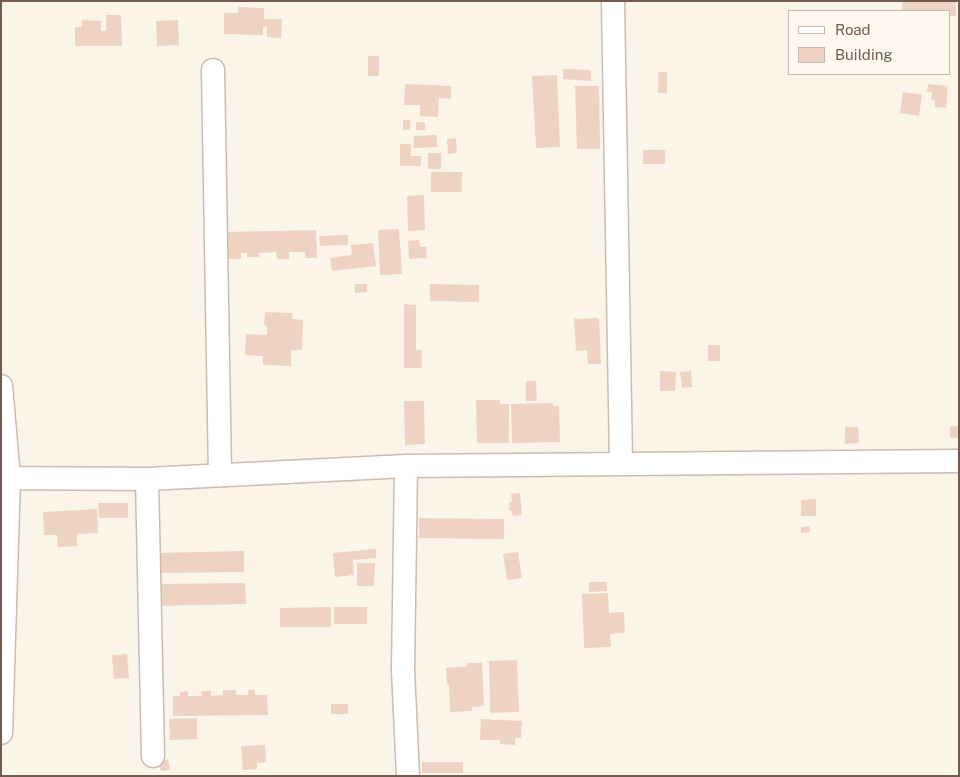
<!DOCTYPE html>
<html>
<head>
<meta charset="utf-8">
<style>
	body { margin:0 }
	#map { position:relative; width:960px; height:777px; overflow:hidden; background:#fbf4e9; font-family:"Public Sans",sans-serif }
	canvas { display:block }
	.frame { position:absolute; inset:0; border:2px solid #735b4f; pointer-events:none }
	.legend { position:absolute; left:788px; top:10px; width:162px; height:65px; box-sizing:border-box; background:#fef8ef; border:1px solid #c6b9af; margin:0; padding:6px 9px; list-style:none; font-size:15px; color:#735b4f }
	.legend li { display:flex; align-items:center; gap:10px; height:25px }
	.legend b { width:25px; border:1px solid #c6b9af }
</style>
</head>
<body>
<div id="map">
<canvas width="960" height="777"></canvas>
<div class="frame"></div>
<ul class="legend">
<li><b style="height:6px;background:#fff"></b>Road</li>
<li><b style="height:14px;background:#eed3c3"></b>Building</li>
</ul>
</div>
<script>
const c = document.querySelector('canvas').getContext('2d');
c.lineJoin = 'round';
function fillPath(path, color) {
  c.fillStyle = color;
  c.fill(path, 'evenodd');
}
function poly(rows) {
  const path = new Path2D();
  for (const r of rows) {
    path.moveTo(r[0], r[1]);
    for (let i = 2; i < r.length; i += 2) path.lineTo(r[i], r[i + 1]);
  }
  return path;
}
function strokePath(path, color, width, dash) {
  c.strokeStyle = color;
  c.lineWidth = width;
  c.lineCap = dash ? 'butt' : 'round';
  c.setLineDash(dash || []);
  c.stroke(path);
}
fillPath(poly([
	[902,1,956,1,956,16,949,16,949,11,902,11],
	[238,7,264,8,264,19,282,19,281,38,267,37,267,27,263,27,263,35,224,34,224,13,238,13],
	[106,15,121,15,122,46,75,46,75,27,82,27,82,20,101,21,101,31,106,31],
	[178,20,179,45,157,46,156,21],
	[368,56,379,56,379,76,368,76],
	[563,69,591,70,591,81,563,79],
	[658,72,667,72,667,93,658,93],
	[557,75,560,147,536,148,532,76],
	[405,84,451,86,451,99,439,98,438,117,420,116,420,105,404,105],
	[928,84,948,86,946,108,935,107,935,100,931,99,932,92,927,92],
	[575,86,599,86,600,149,577,149],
	[903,92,922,95,919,116,900,113],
	[403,120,410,120,410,130,403,130],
	[416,122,425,122,425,130,416,130],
	[437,135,437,147,414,148,414,136],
	[456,138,457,153,448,154,447,139],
	[400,144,411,144,411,156,421,156,421,166,400,166],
	[643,150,665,150,665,164,643,164],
	[428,153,441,153,441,169,428,169],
	[431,172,462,172,462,192,431,192],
	[424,195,425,230,408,231,407,196],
	[399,229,402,274,380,275,378,230],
	[316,230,317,258,305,258,305,252,289,252,289,259,277,259,276,252,259,253,259,257,247,257,247,253,241,253,241,259,225,259,225,232],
	[348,235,348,245,320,246,319,236],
	[419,240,420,247,426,247,427,258,409,259,408,241],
	[373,243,376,266,332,271,330,258,352,255,351,245],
	[355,284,367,284,367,292,355,293],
	[430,284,479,285,479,302,430,301],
	[404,304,416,305,416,350,422,350,422,368,404,368],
	[265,312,293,313,292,319,303,320,302,350,291,350,291,366,263,365,263,356,245,355,246,334,267,335,267,325,264,325],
	[599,318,601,364,588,364,587,350,576,351,574,319],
	[708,345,720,345,720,361,708,361],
	[660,371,676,372,675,391,660,391],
	[691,371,692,387,682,388,680,372],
	[526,381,536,381,537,401,526,401],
	[476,400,500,400,500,404,509,404,509,443,477,443],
	[404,401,424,401,425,444,405,445],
	[553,403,553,406,559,406,560,442,512,443,511,404],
	[950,426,959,426,959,438,950,438],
	[845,427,858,427,859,443,845,444],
	[520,493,522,515,513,516,512,511,510,511,509,502,512,502,511,494],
	[816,499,816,516,801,516,801,500],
	[98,503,128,503,128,518,99,518],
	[97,509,98,533,77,534,77,546,58,547,57,535,44,535,43,512],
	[419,518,504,519,504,539,419,538],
	[810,526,810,532,801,533,801,527],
	[376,549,376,558,353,560,354,575,335,577,333,553],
	[244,551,244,572,156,573,156,553],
	[518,552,522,578,507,580,503,554],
	[357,563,375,563,374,586,357,586],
	[589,582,607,582,607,591,589,592],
	[245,583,246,604,158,606,157,584],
	[608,593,609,613,624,612,625,633,610,634,611,647,584,648,582,594],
	[331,607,331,627,280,627,280,608],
	[334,607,367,607,367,624,334,624],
	[127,654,129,678,114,679,112,655],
	[517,660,519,712,490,713,489,661],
	[467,663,482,663,484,706,472,707,472,711,450,712,449,684,447,685,446,668,467,666],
	[223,690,236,690,236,695,248,695,248,690,255,690,255,695,267,695,268,715,173,716,173,696,180,696,180,692,188,691,188,696,202,696,201,691,211,691,211,696,223,695],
	[331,704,348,704,348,714,331,714],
	[197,718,197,739,170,740,169,719],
	[481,719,522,721,521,738,515,738,515,745,500,744,500,740,480,740],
	[265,745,266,762,257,763,257,769,243,770,241,746],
	[168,759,170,770,161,771,159,761],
	[422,762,463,762,463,773,422,773]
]), '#eed3c3');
const minor = poly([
	[613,1,621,463],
	[213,70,220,475],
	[1,386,9,478,1,733],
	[406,466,403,670,408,776],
	[1,478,147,479,406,466,959,461],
	[147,479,153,756]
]);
strokePath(minor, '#ccbcb0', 25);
strokePath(minor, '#fff', 22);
</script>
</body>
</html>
